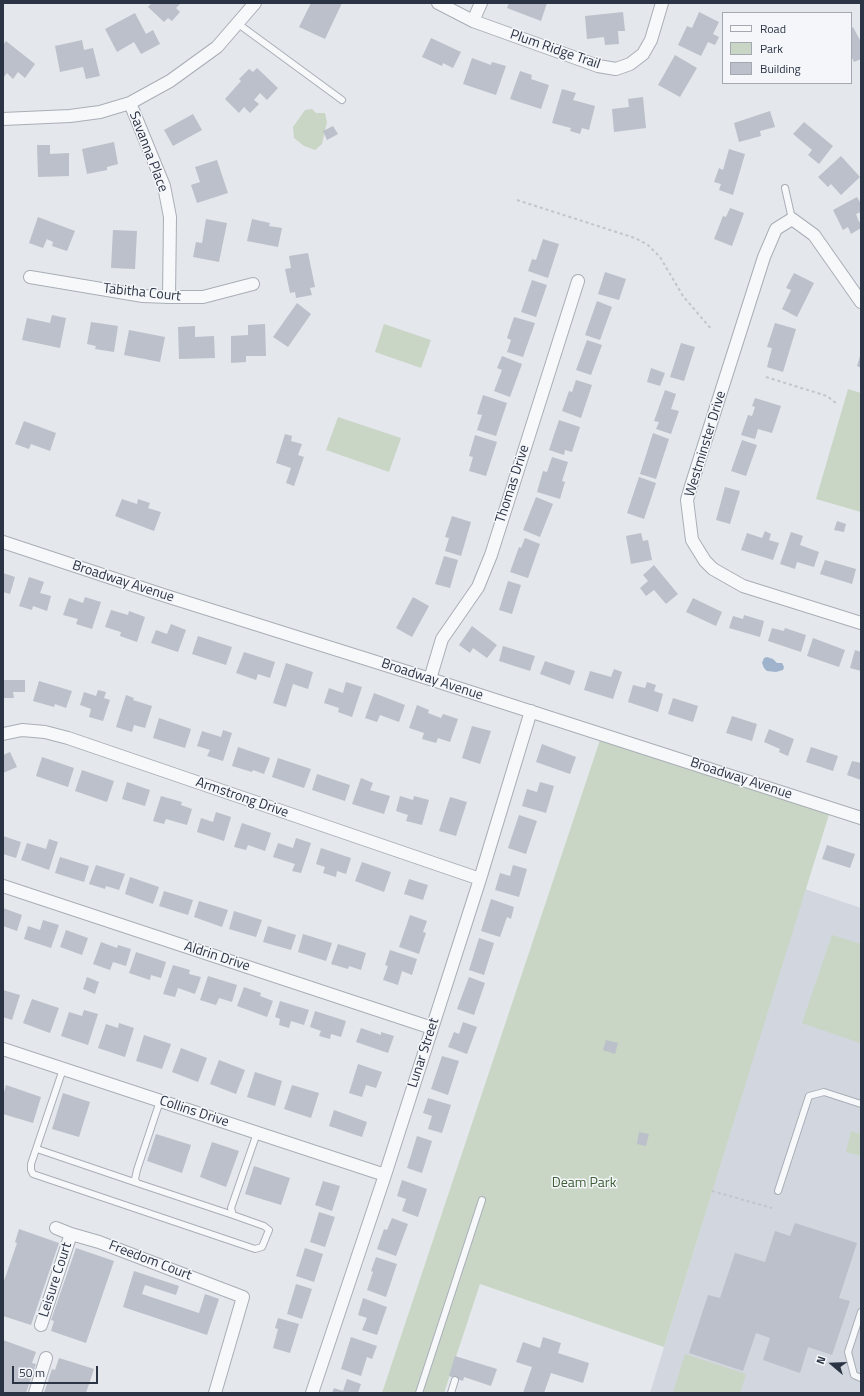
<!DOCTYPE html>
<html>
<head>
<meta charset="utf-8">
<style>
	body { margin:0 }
	#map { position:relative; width:864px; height:1396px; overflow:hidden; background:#e4e7ec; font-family:"Titillium Web",sans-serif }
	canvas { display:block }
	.frame { position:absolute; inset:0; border:4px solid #2b3445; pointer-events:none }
	.legend { position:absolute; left:722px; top:12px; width:130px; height:72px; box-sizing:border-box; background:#f4f6f9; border:1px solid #a4a8b1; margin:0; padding:5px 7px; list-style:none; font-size:12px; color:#2b3445 }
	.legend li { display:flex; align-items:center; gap:8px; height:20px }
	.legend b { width:20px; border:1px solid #a4a8b1 }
	.north { position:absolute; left:812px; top:1344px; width:40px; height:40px; -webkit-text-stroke:3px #f4f6f9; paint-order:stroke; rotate:289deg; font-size:11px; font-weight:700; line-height:16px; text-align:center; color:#2b3445 }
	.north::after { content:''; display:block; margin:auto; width:14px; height:18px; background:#2b3445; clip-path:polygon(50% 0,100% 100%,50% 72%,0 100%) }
	.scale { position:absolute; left:12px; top:1366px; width:86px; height:18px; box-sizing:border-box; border:2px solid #2b3445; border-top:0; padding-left:5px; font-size:12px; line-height:14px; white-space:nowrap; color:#2b3445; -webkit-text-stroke:3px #f4f6f9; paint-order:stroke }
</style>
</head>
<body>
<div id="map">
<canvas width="864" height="1396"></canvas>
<div class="frame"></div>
<ul class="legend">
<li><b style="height:5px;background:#f7f8fa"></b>Road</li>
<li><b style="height:11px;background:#c9d6c5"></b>Park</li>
<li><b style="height:11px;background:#bbc0ca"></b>Building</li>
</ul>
<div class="north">N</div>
<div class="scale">50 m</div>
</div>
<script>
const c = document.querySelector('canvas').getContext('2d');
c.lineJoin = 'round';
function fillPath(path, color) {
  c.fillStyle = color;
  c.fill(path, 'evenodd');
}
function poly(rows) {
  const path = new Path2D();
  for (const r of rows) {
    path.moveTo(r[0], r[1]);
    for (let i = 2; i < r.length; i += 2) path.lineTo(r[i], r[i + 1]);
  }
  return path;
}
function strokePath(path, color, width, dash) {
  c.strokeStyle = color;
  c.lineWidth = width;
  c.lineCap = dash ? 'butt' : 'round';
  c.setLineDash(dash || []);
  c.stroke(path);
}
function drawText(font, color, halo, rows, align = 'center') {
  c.font = font + ' "Titillium Web",sans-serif';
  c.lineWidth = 3;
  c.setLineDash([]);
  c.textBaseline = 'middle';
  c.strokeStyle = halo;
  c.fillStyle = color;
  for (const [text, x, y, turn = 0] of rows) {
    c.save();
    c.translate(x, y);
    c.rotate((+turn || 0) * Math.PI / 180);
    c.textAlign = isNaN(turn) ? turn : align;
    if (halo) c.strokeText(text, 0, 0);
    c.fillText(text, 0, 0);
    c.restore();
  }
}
fillPath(poly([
	[805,889,861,908,861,1393,650,1393]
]), '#d2d6de');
fillPath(poly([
	[312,109,316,113,325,113,327,122,322,144,315,150,304,146,294,138,293,127,305,110],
	[384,324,431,340,421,368,375,352],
	[848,389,861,393,861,512,816,499],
	[338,417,401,438,389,472,326,450],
	[602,734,831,808,664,1347,480,1284,444,1393,382,1393],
	[832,935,861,944,861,1039,860,1043,802,1023],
	[851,1131,861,1134,861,1156,846,1152],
	[685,1354,746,1374,740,1393,673,1393]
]), '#c9d6c5');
fillPath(poly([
	[767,657,773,659,777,663,782,663,784,667,783,670,776,672,767,671,764,668,762,663,764,658]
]), '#9fb4cc');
fillPath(poly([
	[152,3,181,3,176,8,180,12,172,21,168,18,164,22,148,7],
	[311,3,342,3,325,39,299,27],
	[509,3,547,3,541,21,507,8],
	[623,12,625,31,618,31,619,44,605,45,604,37,587,39,585,16],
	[699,12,719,22,713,34,719,37,715,45,708,42,701,56,678,45,687,26,692,28],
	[135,13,146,34,153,30,160,44,141,54,134,42,117,52,105,29],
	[853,27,861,42,861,59,854,62,851,56,851,29],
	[431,38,461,52,453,68,443,63,442,66,422,57],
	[82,40,84,50,93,48,100,76,86,79,83,67,60,72,55,46],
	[6,41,35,64,25,78,18,72,13,79,7,73,3,78,3,45],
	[675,55,697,68,680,97,658,85],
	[472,58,491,65,492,62,506,66,496,95,463,84],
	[257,68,278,88,267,100,260,93,254,100,259,104,250,113,244,107,239,113,225,99,241,81,239,79,249,69,253,72],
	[520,71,532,75,531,79,549,85,541,109,510,99],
	[562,89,576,93,573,100,595,106,589,130,582,128,580,134,570,131,571,128,552,123],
	[643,97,646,128,614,132,612,109,629,107,628,99],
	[770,111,775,127,760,131,761,136,739,142,734,123],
	[193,114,202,130,173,146,164,130],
	[804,122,833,146,819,164,808,155,812,150,793,134],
	[333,126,338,134,327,140,323,131],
	[114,142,118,164,107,167,107,170,87,174,82,149],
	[37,145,50,145,50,154,69,153,69,176,38,177],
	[729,149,745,154,733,195,719,190,721,184,714,182,719,168,723,170],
	[841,156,860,177,841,195,831,184,828,187,818,177],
	[217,160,228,193,197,203,191,185,200,182,195,167],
	[857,197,861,204,861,212,856,214,859,222,861,221,861,228,851,234,848,227,843,230,833,210],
	[730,208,744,213,732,246,714,239,723,216,726,217],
	[38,217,75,231,67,251,52,246,53,242,47,239,43,248,29,243],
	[206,219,227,223,219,262,193,257,196,242,202,243],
	[252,219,270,223,269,226,282,228,278,247,247,241],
	[113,230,137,231,135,269,111,268],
	[543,239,559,244,548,278,528,271,532,259,536,260],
	[308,253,315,287,310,288,312,295,296,298,295,292,290,293,285,269,291,268,289,256],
	[605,272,626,279,619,300,598,294],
	[794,273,814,283,797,317,782,309,791,290,786,288],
	[532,280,547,285,536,317,521,312],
	[597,301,612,307,600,340,585,335],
	[297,303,311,314,288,347,273,337],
	[52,315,66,318,60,348,22,340,27,318,50,323],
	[514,317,535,323,523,357,507,352,511,340,507,338],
	[91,322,118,326,114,352,95,349,96,346,87,344],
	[775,323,796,329,783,372,767,367,772,348,767,347],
	[265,324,266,356,246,356,246,362,231,363,231,336,248,335,248,325],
	[195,326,195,337,214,336,215,358,179,359,178,327],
	[129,330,165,337,160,362,124,355],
	[587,340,602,345,591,375,576,370],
	[681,343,695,347,684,381,670,377],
	[861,353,861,368,857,366],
	[502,356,522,364,510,397,494,391,502,370,497,368],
	[651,368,665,373,660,386,647,382],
	[576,380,592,385,581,418,562,411,569,391,572,392],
	[665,390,676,394,671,409,679,411,671,434,656,429,659,422,654,421],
	[483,395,507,403,496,436,477,430,482,415,477,414],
	[755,398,781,406,772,433,758,429,755,439,741,435,748,415,752,416,755,407,752,406],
	[559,420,580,427,572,452,565,450,564,455,549,450],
	[24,421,56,433,50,451,31,444,29,449,15,444],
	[653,433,669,439,656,479,640,474],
	[285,434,292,436,291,441,302,444,298,455,304,457,294,486,286,483,291,468,276,463],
	[475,435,497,442,486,476,469,471,473,457,469,456],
	[742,440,757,445,746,476,731,471],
	[552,457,568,462,562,481,565,482,560,499,537,492,543,471,547,472],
	[639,477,656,483,644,519,627,513],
	[725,487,740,491,730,524,716,520],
	[536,497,553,504,540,537,523,530],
	[122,499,137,504,138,499,150,503,148,508,161,512,154,531,115,516],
	[452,516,471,522,461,556,445,551,449,538,445,537],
	[837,521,846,524,844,532,834,530],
	[765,531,771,534,769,540,779,543,773,560,741,550,747,533,762,538],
	[791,532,803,536,800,545,819,552,814,567,797,562,795,569,780,564],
	[641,533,643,541,648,540,652,560,631,564,626,536],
	[525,538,540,544,528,578,510,572,519,547,521,548],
	[444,556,458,560,450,588,435,584],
	[825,560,856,569,852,584,820,574],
	[654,565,678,594,666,604,654,590,646,596,640,588,648,581,643,575],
	[3,573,15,577,10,594,3,592],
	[29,577,44,582,40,593,51,596,47,611,33,606,32,610,19,606],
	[508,581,521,585,512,614,499,610],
	[85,597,101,602,92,629,76,624,78,619,63,615,69,598,83,603],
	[413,597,429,606,412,637,396,628],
	[693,598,722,612,716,626,686,612],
	[111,610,128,615,129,611,145,617,137,642,120,636,121,632,105,627],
	[744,615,764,621,760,637,729,628,733,616,743,619],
	[171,624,186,630,178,652,151,643,156,630,167,634],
	[472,626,497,645,487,658,473,648,470,653,459,645],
	[772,628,784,631,785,628,806,635,801,652,768,641],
	[198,636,232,647,226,665,192,654],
	[813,638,845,650,839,667,807,656],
	[503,646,535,656,530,671,499,661],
	[855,650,861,652,861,671,850,668],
	[244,652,275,662,270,678,258,674,256,680,236,673],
	[545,661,575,671,570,685,540,674],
	[286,663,313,672,308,689,293,684,286,707,273,703],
	[614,669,622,672,613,699,584,690,590,671,611,677],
	[3,677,4,677,4,680,25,680,25,692,13,692,14,698,3,698],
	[39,681,72,691,66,708,55,704,54,707,33,701],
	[346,682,362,687,352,717,338,712,339,708,324,703,329,688,343,693],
	[647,682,656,685,654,691,663,694,658,712,628,702,633,685,645,688],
	[98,690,106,692,104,698,110,700,103,721,89,717,91,709,80,705,84,692,96,696],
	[374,693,405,705,399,722,380,715,377,722,365,718],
	[126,695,134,698,133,700,152,706,145,728,134,725,132,732,116,727],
	[673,698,698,706,693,722,668,714],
	[417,705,429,710,428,713,441,718,443,714,458,719,450,742,438,738,436,743,422,739,424,733,409,728],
	[732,716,757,724,752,741,726,733],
	[159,718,191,729,185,748,153,738],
	[472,726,491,731,480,764,462,758],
	[769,729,794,739,788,756,779,752,780,749,764,742],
	[223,730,232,733,223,761,207,756,210,750,197,746,202,731,221,737],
	[542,744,576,757,570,774,536,762],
	[238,747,270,758,264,774,253,770,252,772,232,766],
	[811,747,838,756,833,771,806,762],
	[10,752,17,767,3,773,3,755],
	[42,757,74,768,68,787,36,776],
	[278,758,311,769,304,788,272,777],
	[852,761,861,763,861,780,847,775],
	[82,770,114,781,107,802,75,791],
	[317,774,350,785,345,801,312,790],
	[361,778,373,783,370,790,390,796,384,814,352,804],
	[127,782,150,790,145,806,122,799],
	[540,782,554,786,546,813,522,806,527,789,537,792],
	[161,796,182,802,181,805,192,809,187,825,166,819,164,824,153,821],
	[400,796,413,800,414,796,429,800,422,825,406,821,408,815,396,811],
	[450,797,467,802,456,836,439,831],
	[216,812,231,817,224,841,197,832,201,818,213,822],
	[519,815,537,821,526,854,508,848],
	[242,823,271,833,265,851,248,845,246,850,234,847],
	[3,836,21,842,16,858,3,854],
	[296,838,311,843,301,873,292,871,295,864,273,857,278,843,293,848],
	[49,839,58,842,49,870,21,860,27,843,46,849],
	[827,845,855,854,850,868,822,859],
	[321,848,351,858,346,874,337,871,336,877,323,873,325,867,316,864],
	[60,857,89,866,84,882,55,873],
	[362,862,391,872,384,892,355,881],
	[96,865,125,874,119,890,106,886,105,889,89,884],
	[513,865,527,869,519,897,495,890,500,873,510,876],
	[130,877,159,887,153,904,125,894],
	[409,879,428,885,423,900,404,894],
	[164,891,193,900,188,915,159,906],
	[491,899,514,907,511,919,507,917,500,937,481,931],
	[199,901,228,910,222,927,194,917],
	[3,908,22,915,17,931,3,926],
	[234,911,262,920,256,937,229,929],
	[410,915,427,921,423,932,426,933,419,954,399,947],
	[43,920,59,925,51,948,24,939,28,926,40,930],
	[268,926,296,935,291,950,263,942],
	[66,930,88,938,82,955,60,947],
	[303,934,332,943,326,961,298,952],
	[479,938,494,943,484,975,469,970],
	[101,942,117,948,118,945,131,949,126,966,113,962,110,970,93,964],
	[338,944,366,953,361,970,349,966,348,969,331,964],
	[390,950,417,959,412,975,402,971,398,985,383,980,388,966,385,965],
	[136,952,166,962,161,978,151,975,150,980,129,973],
	[173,965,190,970,189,974,201,977,195,994,178,988,175,997,163,994],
	[208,976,237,985,232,1002,219,998,216,1005,200,1000],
	[87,977,99,982,95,994,83,989],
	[469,977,485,983,474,1015,457,1009],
	[244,987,261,993,260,996,273,1001,267,1017,237,1006],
	[3,990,20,995,12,1020,3,1017],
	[32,999,59,1008,50,1033,23,1023],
	[280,1001,309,1010,304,1025,291,1021,289,1028,279,1025,280,1019,275,1017],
	[84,1010,98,1014,88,1045,61,1036,69,1012,82,1016],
	[315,1011,346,1021,341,1037,331,1034,330,1039,319,1036,321,1031,310,1027],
	[463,1022,477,1027,467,1054,448,1047,454,1032,459,1034],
	[119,1023,134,1028,125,1057,98,1048,106,1024,118,1028],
	[361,1028,381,1035,381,1032,394,1036,388,1053,356,1042],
	[144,1035,171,1044,162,1069,136,1061],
	[606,1040,618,1043,615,1054,603,1050],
	[181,1048,207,1058,198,1082,172,1072],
	[442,1056,459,1061,448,1095,431,1089],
	[219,1060,245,1070,236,1094,210,1084],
	[358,1064,382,1072,376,1088,366,1085,362,1097,349,1093],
	[255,1072,282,1081,275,1106,247,1097],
	[6,1085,41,1097,33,1123,3,1114,3,1096],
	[292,1085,319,1093,311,1118,284,1109],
	[63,1093,90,1102,79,1137,52,1129],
	[428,1098,451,1105,442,1133,428,1129,432,1116,423,1113],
	[334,1110,367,1122,362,1137,329,1126],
	[639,1132,649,1134,646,1146,637,1144],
	[156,1134,191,1145,182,1173,147,1161],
	[417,1136,432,1141,422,1173,407,1168],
	[212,1142,239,1151,226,1187,200,1177],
	[254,1166,290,1178,281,1205,245,1194],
	[402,1180,427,1189,418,1217,402,1211,406,1199,397,1196],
	[323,1181,340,1186,332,1211,315,1205],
	[319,1212,335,1217,325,1247,310,1242],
	[392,1218,408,1224,396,1256,377,1249,384,1229,387,1230],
	[795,1223,857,1243,839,1298,850,1301,832,1355,808,1347,800,1373,763,1360,770,1338,756,1333,743,1371,689,1353,708,1295,720,1298,735,1253,765,1262,775,1231,790,1236],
	[19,1229,59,1243,31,1325,3,1316,3,1284,17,1243,15,1242],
	[76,1248,114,1261,86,1343,51,1331,54,1321,51,1320],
	[305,1248,323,1254,314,1282,296,1276],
	[376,1257,397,1264,386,1297,367,1290,373,1272,371,1271],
	[134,1271,179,1286,176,1295,145,1285,142,1294,199,1313,205,1294,219,1299,207,1335,123,1307],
	[296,1284,312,1289,302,1319,287,1314],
	[363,1298,387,1307,377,1335,362,1330,367,1318,358,1315],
	[278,1318,299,1324,290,1353,273,1348,278,1329,275,1328],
	[351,1337,377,1346,372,1359,367,1357,361,1376,341,1369],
	[543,1337,561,1343,558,1353,589,1363,583,1383,551,1373,544,1393,523,1393,532,1367,516,1362,523,1342,540,1348],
	[3,1340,36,1352,32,1363,36,1364,26,1393,3,1393],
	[455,1356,497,1369,491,1386,464,1377,463,1381,449,1376],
	[59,1358,94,1369,86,1393,44,1393,52,1369,55,1370],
	[347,1379,361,1384,358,1393,332,1393,334,1388,343,1391]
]), '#bbc0ca');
const service = poly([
	[237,23,342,100],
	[785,188,792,219],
	[63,1069,31,1164,31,1170,33,1174,255,1249,262,1247,269,1230,264,1226,233,1215,231,1208,257,1133],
	[160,1101,137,1170,135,1179,137,1183,233,1215],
	[37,1149,137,1183],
	[778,1191,809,1096,824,1092,861,1104],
	[861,1312,848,1352,854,1375,861,1378],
	[419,1393,482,1200],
	[451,1393,455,1380]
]);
const minor = poly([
	[438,3,473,21,598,66,616,69,630,64,643,54,651,40,662,3],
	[473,21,481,3],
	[130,103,164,186,170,217,169,297],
	[3,119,70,116,100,112,130,103,170,81,217,47,255,3],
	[30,277,143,296,169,297,203,297,253,284],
	[861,302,814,235,792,219,776,229,764,257,691,486,687,500,692,540,705,561,713,569,743,586,861,623],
	[3,542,163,595,430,679,861,818],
	[430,679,442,639,478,587,491,555,578,281],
	[3,734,22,730,45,732,68,738,480,879],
	[3,886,432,1028],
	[3,1049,385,1175],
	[56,1228,71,1234,99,1242,243,1297,215,1393],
	[41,1325,71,1234],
	[35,1393,46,1358],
	[312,1393,385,1175,480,879,531,711]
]);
strokePath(service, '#a9aeb7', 8);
strokePath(minor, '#a9aeb7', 14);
strokePath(poly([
	[517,200,635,238,648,245,660,257,683,296,712,330],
	[766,377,827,396,837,404],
	[712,1191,772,1208]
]), '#c2c5cb', 2, [3, 3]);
strokePath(service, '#f7f8fa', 6);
strokePath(minor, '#f7f8fa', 12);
drawText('14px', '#2b3445', '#f4f6f9', [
	["Plum Ridge Trail",555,50,19],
	["Savanna Place",148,152,69],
	["Tabitha Court",142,293,6],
	["Westminster Drive",706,444,-73],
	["Thomas Drive",513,484,-72],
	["Broadway Avenue",123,582,18],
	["Broadway Avenue",432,680,18],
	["Broadway Avenue",741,779,18],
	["Armstrong Drive",242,798,19],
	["Aldrin Drive",217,957,18],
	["Lunar Street",424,1053,-72],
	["Collins Drive",194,1112,18],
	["Freedom Court",150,1261,21],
	["Leisure Court",56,1280,-72]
]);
drawText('14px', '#3f6138', '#f4f6f9', [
	["Deam Park",584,1184]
]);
</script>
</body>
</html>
